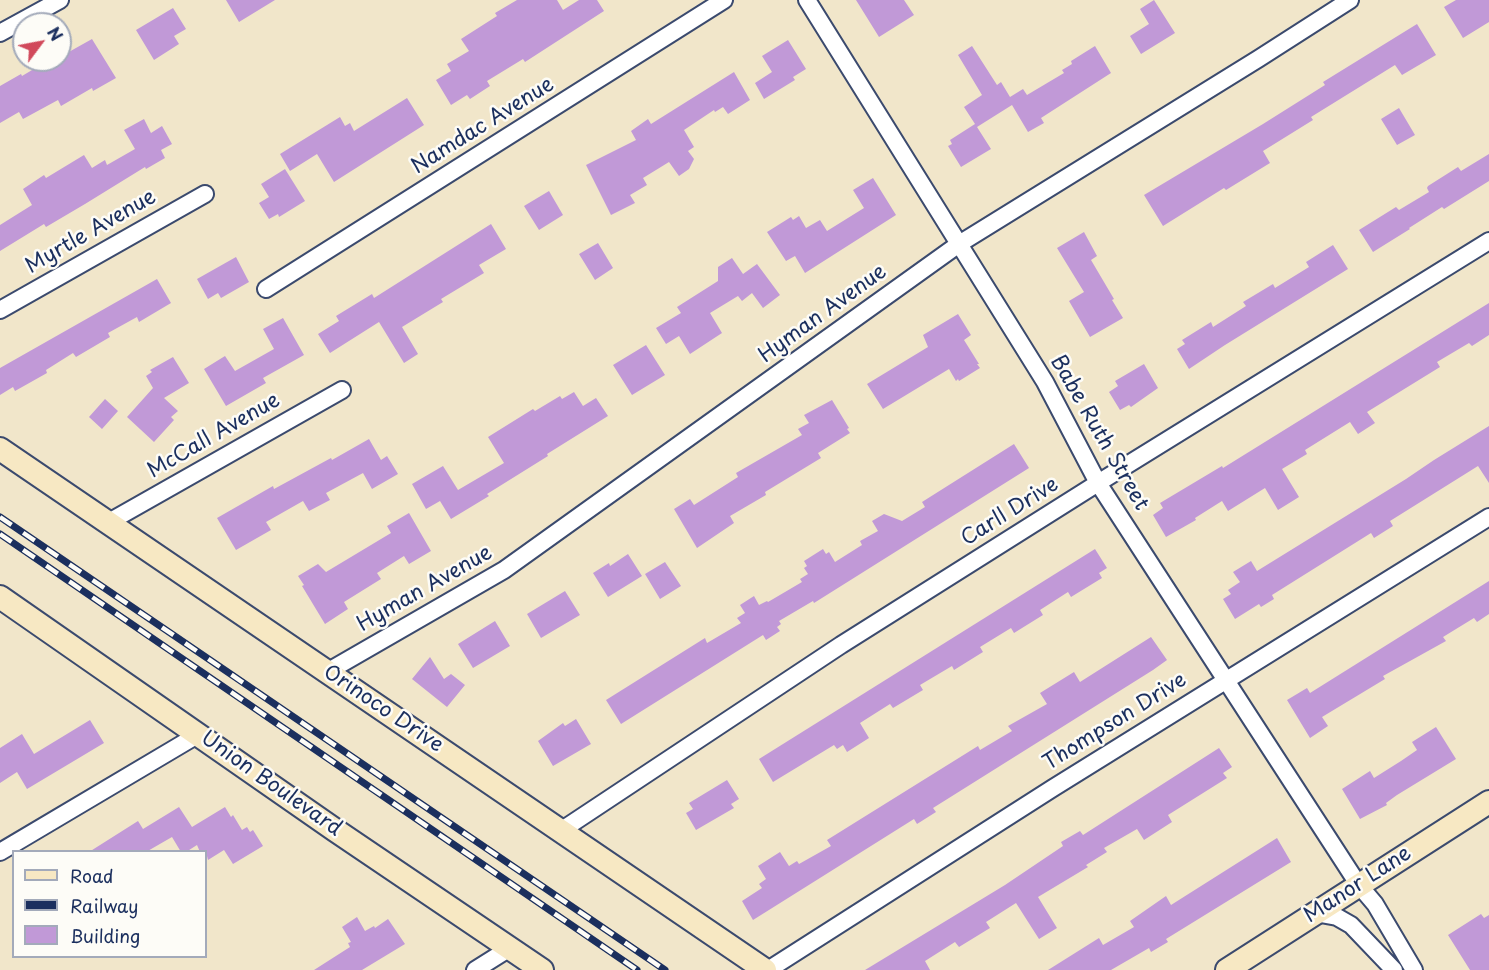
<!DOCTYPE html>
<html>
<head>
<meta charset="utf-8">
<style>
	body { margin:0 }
	#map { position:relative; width:1489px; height:970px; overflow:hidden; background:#f1e6ca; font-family:"Playpen Sans",sans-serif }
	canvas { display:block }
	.legend { position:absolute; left:12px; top:850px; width:195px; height:108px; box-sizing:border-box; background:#fdfcf7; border:2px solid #a3aaba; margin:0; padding:8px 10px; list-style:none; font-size:18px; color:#1b2f5e }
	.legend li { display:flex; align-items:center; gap:12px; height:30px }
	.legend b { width:30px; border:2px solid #a3aaba }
	.north { position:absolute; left:12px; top:12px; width:60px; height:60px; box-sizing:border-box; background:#fdfcf7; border:2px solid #a3aaba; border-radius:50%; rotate:58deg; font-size:16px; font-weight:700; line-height:24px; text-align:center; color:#1b2f5e }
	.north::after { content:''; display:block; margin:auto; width:21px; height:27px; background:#d1495b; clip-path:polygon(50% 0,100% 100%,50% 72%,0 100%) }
</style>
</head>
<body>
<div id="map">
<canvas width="1489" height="970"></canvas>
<ul class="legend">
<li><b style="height:8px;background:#f7e8c3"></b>Road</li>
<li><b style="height:8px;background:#1b2f5e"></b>Railway</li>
<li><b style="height:16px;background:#c199d7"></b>Building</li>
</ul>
<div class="north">N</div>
</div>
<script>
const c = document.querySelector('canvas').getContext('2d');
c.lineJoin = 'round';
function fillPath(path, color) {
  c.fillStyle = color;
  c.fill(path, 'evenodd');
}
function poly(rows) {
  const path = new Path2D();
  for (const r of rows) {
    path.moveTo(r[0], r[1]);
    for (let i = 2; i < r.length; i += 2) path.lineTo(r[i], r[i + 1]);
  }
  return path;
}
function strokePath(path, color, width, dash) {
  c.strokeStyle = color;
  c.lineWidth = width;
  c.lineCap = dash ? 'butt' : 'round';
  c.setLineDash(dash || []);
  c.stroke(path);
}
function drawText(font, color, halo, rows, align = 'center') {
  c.font = font + ' "Playpen Sans",sans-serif';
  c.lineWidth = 5;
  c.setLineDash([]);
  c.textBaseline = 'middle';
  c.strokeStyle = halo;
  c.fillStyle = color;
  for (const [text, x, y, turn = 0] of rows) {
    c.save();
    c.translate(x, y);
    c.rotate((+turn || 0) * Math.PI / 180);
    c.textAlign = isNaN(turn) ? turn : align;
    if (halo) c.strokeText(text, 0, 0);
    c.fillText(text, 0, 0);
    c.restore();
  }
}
fillPath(poly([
	[226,0,275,0,239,22],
	[517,0,557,0,563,10,579,0,597,0,604,11,525,62,523,59,487,81,490,86,470,99,467,95,451,105,436,80,451,71,447,64,469,51,461,39,497,16,495,13],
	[856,0,904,0,914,15,879,37],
	[1154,0,1175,33,1141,54,1130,36,1149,24,1140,9],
	[1456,0,1489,0,1489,22,1463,38,1444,7],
	[173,8,186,29,174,36,179,44,154,60,136,30],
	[1417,24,1436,55,1402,75,1395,65,1311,117,1313,120,1263,151,1270,163,1226,190,1224,188,1163,226,1144,195,1263,124,1325,85,1323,82],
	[92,39,116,78,93,91,92,88,61,106,58,100,23,119,19,112,0,123,0,86,21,74,22,76,49,60,60,60,60,53,67,53],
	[788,40,806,69,793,77,795,80,764,99,755,83,772,72,762,56],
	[972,46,997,85,1001,82,1010,97,1023,89,1027,95,1064,73,1062,70,1072,64,1071,61,1095,46,1111,73,1041,118,1044,123,1028,132,1012,105,977,127,991,149,961,167,948,146,952,144,950,140,975,124,964,107,982,95,958,55],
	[734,72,750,100,728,114,723,107,715,112,714,110,684,130,694,147,688,151,694,159,689,169,679,176,669,162,643,178,647,185,630,195,635,203,611,215,586,165,636,140,631,131,648,119,651,124],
	[407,98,424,125,334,182,317,154,290,171,280,154,340,117,345,126,350,123,354,131],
	[1399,108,1415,135,1397,145,1381,119],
	[144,119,151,133,162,126,172,144,161,150,165,158,146,169,145,167,85,204,46,227,44,224,0,251,0,225,32,205,23,189,44,175,46,178,84,155,92,168,105,160,107,165,135,149,124,130],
	[1489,154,1489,181,1444,209,1442,207,1409,228,1410,229,1373,252,1359,230,1396,207,1399,210,1429,192,1427,188,1428,186,1458,167,1461,171],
	[285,169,305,201,279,217,278,214,269,219,259,203,269,197,261,184],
	[873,178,896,215,805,273,795,256,786,261,767,232,791,217,793,220,799,216,806,228,820,220,827,231,864,208,853,190],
	[549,191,563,215,539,230,524,206],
	[491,224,506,249,479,265,484,273,441,299,443,302,402,327,418,354,404,363,379,322,330,353,318,334,339,321,336,316,372,294,374,298],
	[1084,232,1097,256,1091,260,1114,299,1112,300,1123,318,1090,337,1069,301,1084,292,1057,248],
	[598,243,613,268,595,280,579,254],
	[1333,245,1348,269,1225,345,1189,369,1177,349,1185,344,1182,340,1211,322,1213,327,1246,306,1243,302,1273,284,1275,288,1309,267,1306,262],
	[236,257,249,282,221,298,218,293,208,299,197,279],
	[732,258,743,274,757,264,780,295,763,308,752,293,742,301,738,296,710,313,722,333,690,354,679,336,666,344,656,328,681,313,677,307,718,281,718,267],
	[157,279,171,303,139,322,137,317,108,333,110,337,76,357,73,353,46,370,47,373,15,391,13,387,0,395,0,368],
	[1489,303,1489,335,1472,346,1469,343,1437,362,1440,367,1367,412,1375,423,1358,434,1350,422,1305,450,1307,454,1282,469,1299,497,1278,510,1265,488,1228,511,1222,501,1195,518,1196,520,1166,537,1153,515,1163,508,1160,503,1222,466,1223,468],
	[958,314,971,335,964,340,979,364,977,364,980,368,959,381,958,379,956,381,949,369,883,409,867,384,928,347,923,335],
	[283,318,304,355,263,378,266,383,226,406,204,369,225,356,235,371,274,349,263,329],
	[646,345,665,375,632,395,613,365],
	[173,357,189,383,164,398,178,411,171,417,174,420,154,442,127,417,153,388,146,376,152,372,150,370],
	[1144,364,1158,388,1131,407,1129,405,1120,410,1109,392,1118,386,1115,381],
	[574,392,583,406,596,398,608,416,547,454,548,456,487,494,489,496,451,519,440,501,426,509,412,484,443,466,458,490,504,463,488,437,533,409,535,411,560,396,562,399],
	[105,399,118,411,102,429,89,417],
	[832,400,849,428,847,429,850,433,818,453,821,458,765,492,766,495,730,516,734,523,697,548,674,509,690,499,694,505,738,477,736,473,802,435,798,429,809,423,804,415],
	[1489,426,1489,483,1478,466,1390,521,1393,526,1374,538,1371,533,1272,595,1274,599,1261,607,1259,604,1235,619,1223,599,1231,594,1228,590,1240,582,1233,572,1251,561,1257,571,1406,479,1434,460],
	[369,439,381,460,387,456,398,474,372,489,363,473,326,493,330,500,309,511,303,501,266,522,271,530,236,550,217,518,273,486,274,489,331,458,332,460],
	[1014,444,1029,468,814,603,813,601,779,621,781,624,777,627,780,631,766,640,763,635,621,724,606,700,705,638,707,643,741,623,737,618,745,613,740,605,754,596,759,605,767,601,768,602,802,582,800,579,808,574,804,568,807,566,804,561,823,549,826,554,829,552,835,562,862,545,860,541,878,531,872,521,884,514,902,521,925,507,922,502],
	[409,513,431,551,409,564,404,556,377,573,381,579,344,602,348,609,325,624,302,586,304,585,298,576,318,564,326,572,391,533,387,526],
	[1095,549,1107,568,1099,573,1102,578,1071,597,1068,592,1040,610,1043,615,1014,633,1011,628,980,647,983,652,954,670,952,666,920,685,923,690,893,708,890,704,860,723,869,738,847,752,843,745,837,749,834,745,773,782,759,759],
	[628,554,642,576,608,597,593,573,609,563,610,566],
	[665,562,681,586,660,599,645,574],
	[1489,581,1489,614,1477,622,1474,618,1443,637,1446,641,1383,676,1385,679,1322,717,1328,726,1310,738,1287,700,1307,688,1310,693],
	[565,591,580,615,541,638,527,614],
	[495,621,510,646,473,668,458,644],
	[1151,637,1167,660,1153,670,933,808,936,812,917,824,914,819,753,920,742,901,762,888,759,884,766,879,758,866,780,852,789,866,797,861,799,864,831,846,827,840,978,746,980,750,1012,731,1008,726,1047,704,1040,693,1074,672,1080,682],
	[430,657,444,679,451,674,465,685,447,707,412,679],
	[576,719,591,744,553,766,538,741,563,723,565,726],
	[90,720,104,743,27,789,17,772,0,783,0,748,22,734,34,754],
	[1436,727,1456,759,1397,795,1386,803,1387,805,1360,819,1342,789,1370,771,1374,778,1401,761,1417,750,1412,742],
	[1219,748,1232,767,1223,773,1227,778,1168,815,1172,822,1144,840,1137,829,1104,848,1107,852,1086,865,1088,867,1038,897,1057,928,1039,939,1016,903,986,922,990,928,959,947,955,942,925,961,930,970,865,970,1005,885,1063,846,1061,842,1080,831,1083,835],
	[727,780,739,799,731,804,734,808,696,830,686,813,693,809,689,803],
	[179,807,192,827,225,807,231,817,233,815,242,830,247,827,250,832,253,830,263,846,233,864,224,850,208,860,206,852,200,852,197,845,186,852,181,852,172,837,146,852,89,852,138,821,143,829],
	[1277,838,1291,862,1166,939,1168,942,1151,952,1149,948,1111,970,1048,970,1099,938,1103,945,1134,927,1130,921,1166,896,1171,905],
	[1481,914,1484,918,1489,915,1489,970,1470,970,1448,935],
	[357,917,365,931,374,926,375,928,388,919,405,944,362,970,314,970,350,947,348,943,351,942,342,927]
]), '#c199d7');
const street = poly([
	[807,0,1045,382,1098,483,1358,884,1375,904,1414,970],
	[0,33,60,0],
	[266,289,724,0],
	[0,310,205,194],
	[109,522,342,390],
	[327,672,504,570,959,244,1258,59,1350,0],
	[562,830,841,645,1098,483,1489,241],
	[0,852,199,734],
	[1315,913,1337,917,1351,925,1394,970],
	[475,970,510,948],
	[768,970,1053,788,1489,517]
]);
const secondary = poly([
	[0,449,765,970],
	[0,597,335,830,542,970],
	[1227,970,1489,802]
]);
strokePath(street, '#3b4a6e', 20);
strokePath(secondary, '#3b4a6e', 26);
strokePath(street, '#fff', 16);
strokePath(secondary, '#f7e8c3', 22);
const rail = poly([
	[0,517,665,970],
	[0,534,637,970]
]);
strokePath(rail, '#1b2f5e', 7);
strokePath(rail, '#fdfcf7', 4.5, [14]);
drawText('21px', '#1b2f5e', '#fdfcf7', [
	["Namdac Avenue",483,126,-32],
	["Myrtle Avenue",91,232,-30],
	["Hyman Avenue",823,314,-36],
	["Babe Ruth Street",1099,433,60],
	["McCall Avenue",214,436,-30],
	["Carll Drive",1010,512,-32],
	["Hyman Avenue",425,589,-30],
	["Orinoco Drive",383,709,34],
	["Thompson Drive",1115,722,-32],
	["Union Boulevard",271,784,35],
	["Manor Lane",1358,885,-33]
]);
</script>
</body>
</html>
